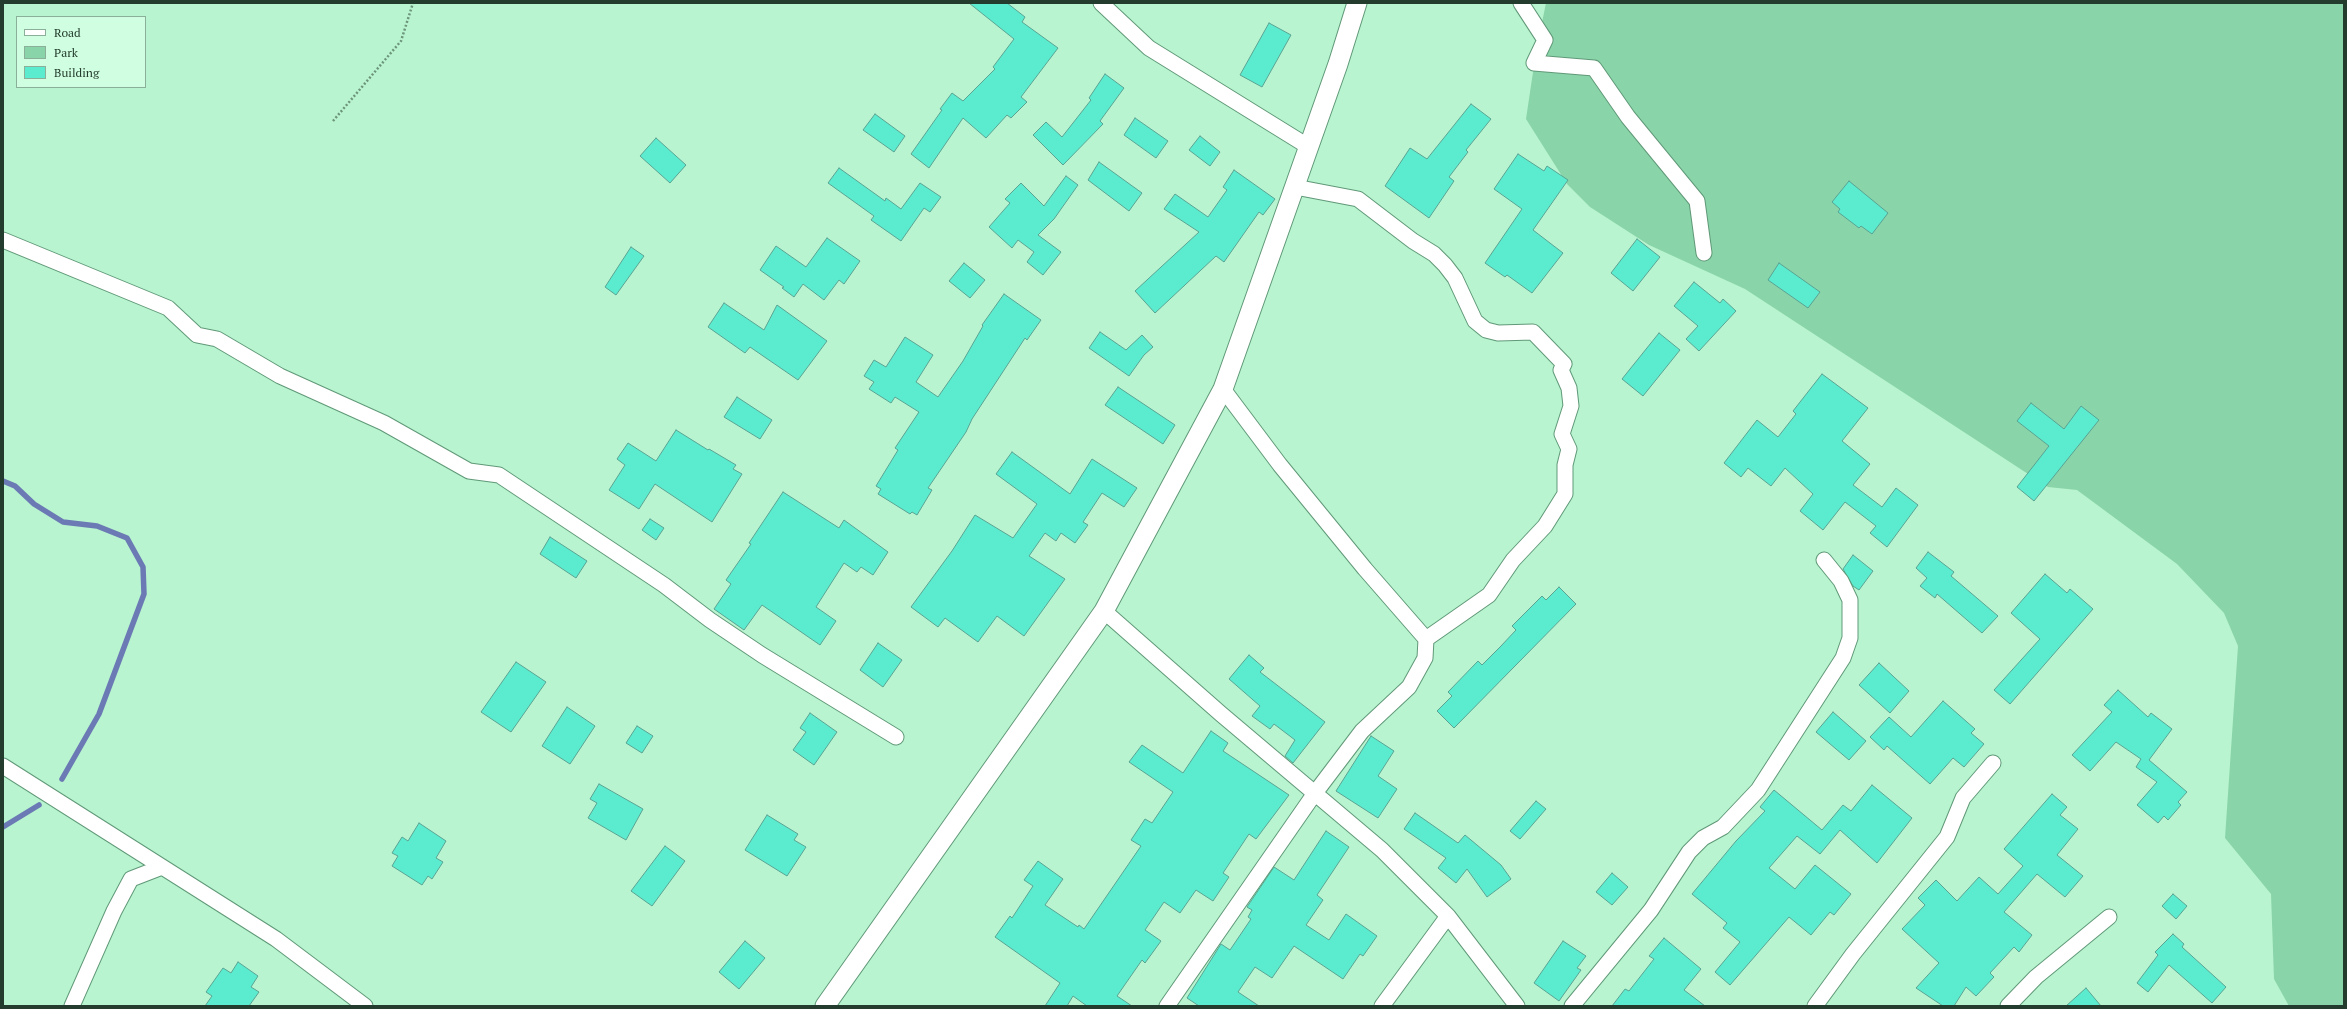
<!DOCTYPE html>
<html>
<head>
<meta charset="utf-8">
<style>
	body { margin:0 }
	#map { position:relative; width:2347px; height:1009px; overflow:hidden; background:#b8f4cf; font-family:"PT Serif",serif }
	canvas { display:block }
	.frame { position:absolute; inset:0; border:4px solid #243c2d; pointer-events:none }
	.legend { position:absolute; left:16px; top:16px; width:130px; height:72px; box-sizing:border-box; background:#cffee1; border:1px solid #8bb099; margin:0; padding:5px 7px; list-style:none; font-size:12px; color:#243c2d }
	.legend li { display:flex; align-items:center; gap:8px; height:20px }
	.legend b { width:20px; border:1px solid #8bb099 }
</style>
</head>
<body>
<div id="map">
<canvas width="2347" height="1009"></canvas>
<div class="frame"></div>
<ul class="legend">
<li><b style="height:5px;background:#fff"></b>Road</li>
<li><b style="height:11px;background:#8ad4a9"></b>Park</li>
<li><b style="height:11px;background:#5beccf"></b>Building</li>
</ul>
</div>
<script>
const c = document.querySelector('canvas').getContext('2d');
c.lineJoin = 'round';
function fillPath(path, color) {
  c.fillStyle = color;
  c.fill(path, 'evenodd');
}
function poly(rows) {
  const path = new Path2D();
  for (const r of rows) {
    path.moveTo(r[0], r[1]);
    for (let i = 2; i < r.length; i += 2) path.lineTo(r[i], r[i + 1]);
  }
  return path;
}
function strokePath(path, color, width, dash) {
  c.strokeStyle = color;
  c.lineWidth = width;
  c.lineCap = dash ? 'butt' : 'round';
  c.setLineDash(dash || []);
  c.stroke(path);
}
fillPath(poly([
	[1546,3,2344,3,2344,1006,2289,1006,2274,979,2271,894,2225,838,2238,646,2224,613,2177,564,2077,490,2048,487,1745,289,1649,245,1590,207,1567,184,1526,119,1536,52]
]), '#8ad4a9');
strokePath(poly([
	[3,481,15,486,34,504,63,522,97,526,127,538,143,567,144,594,99,714,62,779],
	[3,827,39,805]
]), '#6b7ab4', 5.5);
const building = poly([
	[969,3,1007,3,1025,17,1022,22,1058,48,1021,97,1027,102,1011,118,1007,115,986,138,963,118,929,168,911,154,942,110,940,109,952,93,963,101,995,69,993,67,1014,39,969,3],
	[1269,23,1291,35,1262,87,1240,75,1269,23],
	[1105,74,1124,88,1100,121,1103,124,1063,165,1033,135,1046,122,1062,137,1091,100,1089,98,1105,74],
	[1471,104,1491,119,1466,150,1468,152,1449,177,1454,181,1429,218,1385,186,1410,148,1427,159,1471,104],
	[875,114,905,136,894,152,863,130,875,114],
	[1135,118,1168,141,1156,158,1124,135,1135,118],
	[1200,136,1220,152,1210,166,1189,150,1200,136],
	[656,138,686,165,670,183,640,156,656,138],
	[1518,154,1544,171,1547,166,1568,180,1533,230,1563,253,1532,293,1507,275,1505,277,1485,263,1522,209,1494,189,1518,154],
	[1099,162,1142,193,1129,211,1088,180,1099,162],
	[839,168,885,201,886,198,901,209,920,183,941,197,930,212,924,208,901,241,871,220,874,216,828,183,839,168],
	[1234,170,1275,199,1263,215,1259,212,1224,262,1216,256,1155,313,1135,291,1199,232,1164,209,1175,194,1208,217,1227,190,1223,187,1234,170],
	[1066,176,1078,185,1054,219,1038,235,1061,252,1043,275,1027,262,1034,252,1018,240,1012,248,989,227,1010,203,1005,199,1021,183,1044,206,1066,176],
	[1849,181,1888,213,1872,234,1861,226,1859,228,1838,212,1840,209,1832,202,1849,181],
	[827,238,860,261,844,284,839,280,824,300,803,284,794,297,782,288,784,287,760,270,776,246,806,267,827,238],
	[1637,239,1660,257,1633,291,1611,273,1637,239],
	[631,247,644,256,616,295,605,287,631,247],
	[964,263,985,280,970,298,949,281,964,263],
	[1779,263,1820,292,1808,308,1768,280,1779,263],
	[1694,282,1720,303,1723,299,1736,311,1699,351,1686,339,1698,326,1674,306,1694,282],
	[1004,294,1041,320,1027,340,1025,338,972,419,966,432,928,488,932,490,917,515,912,512,910,514,878,494,881,489,876,486,898,450,895,448,919,412,895,397,891,403,869,389,874,382,864,376,874,360,886,367,905,337,933,355,916,382,938,397,963,361,983,326,982,325,1004,294],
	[724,303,764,330,777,305,827,341,798,380,750,347,745,353,708,327,724,303],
	[1100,332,1126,350,1142,335,1153,347,1144,355,1129,376,1089,348,1100,332],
	[1659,333,1680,350,1643,396,1622,379,1659,333],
	[1822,374,1868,408,1842,441,1870,464,1853,485,1882,507,1896,488,1918,505,1887,547,1870,533,1876,526,1845,502,1823,530,1800,511,1813,494,1785,468,1771,486,1748,468,1741,477,1724,463,1757,420,1778,437,1796,414,1793,411,1822,374],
	[1118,387,1175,425,1163,444,1105,405,1118,387],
	[737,397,772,420,760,439,724,417,737,397],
	[2031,403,2064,429,2081,406,2099,420,2034,501,2017,487,2049,446,2017,421,2031,403],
	[676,430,708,450,709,449,736,465,733,469,742,474,712,522,655,484,639,509,609,490,625,465,617,459,628,443,656,461,676,430],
	[1012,452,1070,494,1092,459,1137,488,1124,507,1102,493,1083,522,1088,525,1075,543,1061,533,1056,541,1045,533,1029,556,1065,579,1024,636,997,616,978,642,945,618,938,627,911,607,952,551,975,515,1013,538,1037,504,996,474,1012,452],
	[783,492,839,528,844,520,888,552,873,575,861,567,857,572,844,563,816,607,836,621,820,645,762,605,744,630,714,609,731,584,726,580,751,544,749,543,783,492],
	[650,519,664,528,656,540,642,530,650,519],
	[550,537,587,561,576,578,540,554,550,537],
	[1928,552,1954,572,1951,576,1998,616,1982,633,1937,594,1935,598,1920,586,1927,578,1916,568,1928,552],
	[1853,555,1873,571,1859,590,1853,586,1843,569,1853,555],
	[2045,574,2067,593,2070,589,2093,609,2010,704,1994,690,2040,639,2011,613,2045,574],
	[1559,587,1576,604,1454,728,1437,711,1452,696,1448,692,1478,661,1482,665,1501,646,1516,630,1512,626,1542,596,1546,600,1559,587],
	[878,643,902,660,883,687,860,670,878,643],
	[1249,655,1264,668,1260,672,1325,722,1293,763,1285,756,1295,740,1274,724,1270,729,1252,716,1260,706,1229,679,1249,655],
	[516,662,546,682,511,732,481,712,516,662],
	[1879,663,1909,691,1890,713,1859,685,1879,663],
	[2118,690,2148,717,2151,713,2172,729,2149,760,2187,792,2178,802,2181,805,2168,820,2164,816,2158,823,2137,805,2157,782,2136,767,2141,759,2116,742,2090,771,2072,755,2112,712,2104,705,2118,690],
	[1943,701,1975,729,1971,733,1984,744,1964,767,1953,758,1930,784,1887,746,1884,750,1870,737,1889,717,1911,737,1943,701],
	[567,707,595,726,570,764,542,746,567,707],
	[1833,712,1866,741,1849,760,1816,732,1833,712],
	[810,713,837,732,814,765,793,750,806,732,800,728,810,713],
	[637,726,653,736,642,753,626,743,637,726],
	[1211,731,1228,743,1223,751,1289,795,1256,839,1249,834,1223,873,1229,877,1213,901,1196,890,1180,913,1164,902,1145,930,1161,941,1145,963,1142,960,1117,996,1132,1006,1087,1006,1073,996,1067,1006,1045,1006,1060,983,995,937,1010,916,1012,918,1033,886,1024,880,1038,861,1063,879,1045,905,1078,927,1079,925,1084,929,1141,846,1131,840,1145,819,1152,823,1173,792,1129,762,1142,745,1183,773,1211,731],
	[1371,736,1394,751,1378,776,1397,789,1378,818,1336,791,1371,736],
	[599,784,643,809,626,840,588,818,597,803,590,799,599,784],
	[1872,785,1912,818,1877,863,1840,830,1820,854,1797,836,1769,868,1795,889,1815,865,1851,894,1834,915,1830,912,1811,935,1789,917,1730,985,1715,972,1740,942,1723,928,1727,923,1692,894,1736,841,1765,811,1760,807,1774,790,1822,830,1843,805,1851,811,1872,785],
	[2052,794,2067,807,2060,815,2078,829,2057,855,2083,876,2065,897,2037,874,2004,912,2032,935,2019,952,2014,947,1990,973,1994,977,1976,996,1966,987,1954,1006,1943,1006,1916,988,1939,963,1902,929,1925,905,1918,898,1936,880,1957,901,1979,877,1998,894,2023,866,2004,849,2052,794],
	[1536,801,1546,809,1520,839,1510,831,1536,801],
	[1415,813,1458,843,1465,835,1501,865,1511,879,1487,897,1467,869,1456,883,1438,868,1446,858,1404,829,1415,813],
	[767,815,798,834,794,840,806,847,787,876,745,850,767,815],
	[419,823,446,841,436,858,443,862,432,879,428,876,422,885,392,866,398,856,392,853,402,837,408,841,419,823],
	[1326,831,1349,847,1317,895,1323,900,1306,925,1329,940,1346,914,1377,936,1363,956,1360,954,1343,979,1294,946,1272,978,1255,967,1238,992,1259,1006,1199,1006,1187,998,1221,944,1230,950,1251,919,1248,917,1252,910,1247,907,1274,867,1294,880,1326,831],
	[665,846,685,861,652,906,631,891,665,846],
	[1612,873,1628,887,1612,905,1596,892,1612,873],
	[2173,894,2187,906,2176,919,2162,906,2173,894],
	[2173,934,2184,944,2182,947,2226,987,2212,1003,2169,965,2148,992,2137,983,2158,955,2155,952,2173,934],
	[1664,938,1701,969,1684,990,1705,1006,1612,1006,1625,989,1629,991,1654,959,1649,956,1664,938],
	[745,941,765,958,739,989,719,972,745,941],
	[1563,941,1586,956,1577,968,1581,970,1559,1001,1534,983,1563,941],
	[238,962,258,976,251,987,259,992,249,1006,205,1006,212,996,206,992,223,968,231,973,238,962],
	[2086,988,2101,1006,2066,1006,2086,988]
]);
fillPath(building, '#5beccf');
strokePath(building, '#59a393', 1);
const minor = poly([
	[1101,3,1149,48,1309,147],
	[1521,3,1545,40,1534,63,1594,68,1628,117,1697,201,1704,253],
	[1295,187,1358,199,1413,241,1434,254,1445,265,1455,278,1475,321,1486,330,1498,333,1533,332,1564,364,1561,370,1569,388,1571,406,1562,434,1569,449,1565,465,1565,494,1545,526,1513,560,1489,595,1426,639],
	[3,240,168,308,197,335,217,339,280,376,384,423,469,471,499,475,664,585,710,620,762,655,896,737],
	[1104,611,1221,714,1382,850,1448,916,1517,1006],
	[3,766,276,939,365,1006],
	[72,1006,114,911,131,879,162,867],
	[1167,1006,1315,793,1362,731,1409,687,1425,658,1426,639,1365,569,1280,465,1223,389],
	[1382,1006,1448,916],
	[1572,1006,1651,910,1689,852,1703,838,1723,827,1758,790,1843,658,1850,638,1850,600,1841,581,1824,560],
	[1815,1006,1853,954,1947,837,1963,798,1993,763],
	[2008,1006,2036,977,2109,917]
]);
const tertiary = poly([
	[825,1006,1104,611,1223,389,1338,64,1357,3]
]);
strokePath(minor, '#609978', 17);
strokePath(tertiary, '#609978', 21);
strokePath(poly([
	[333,121,401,41,413,3]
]), '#6c957b', 2.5, [2, 2]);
strokePath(minor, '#fff', 15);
strokePath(tertiary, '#fff', 19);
</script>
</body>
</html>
